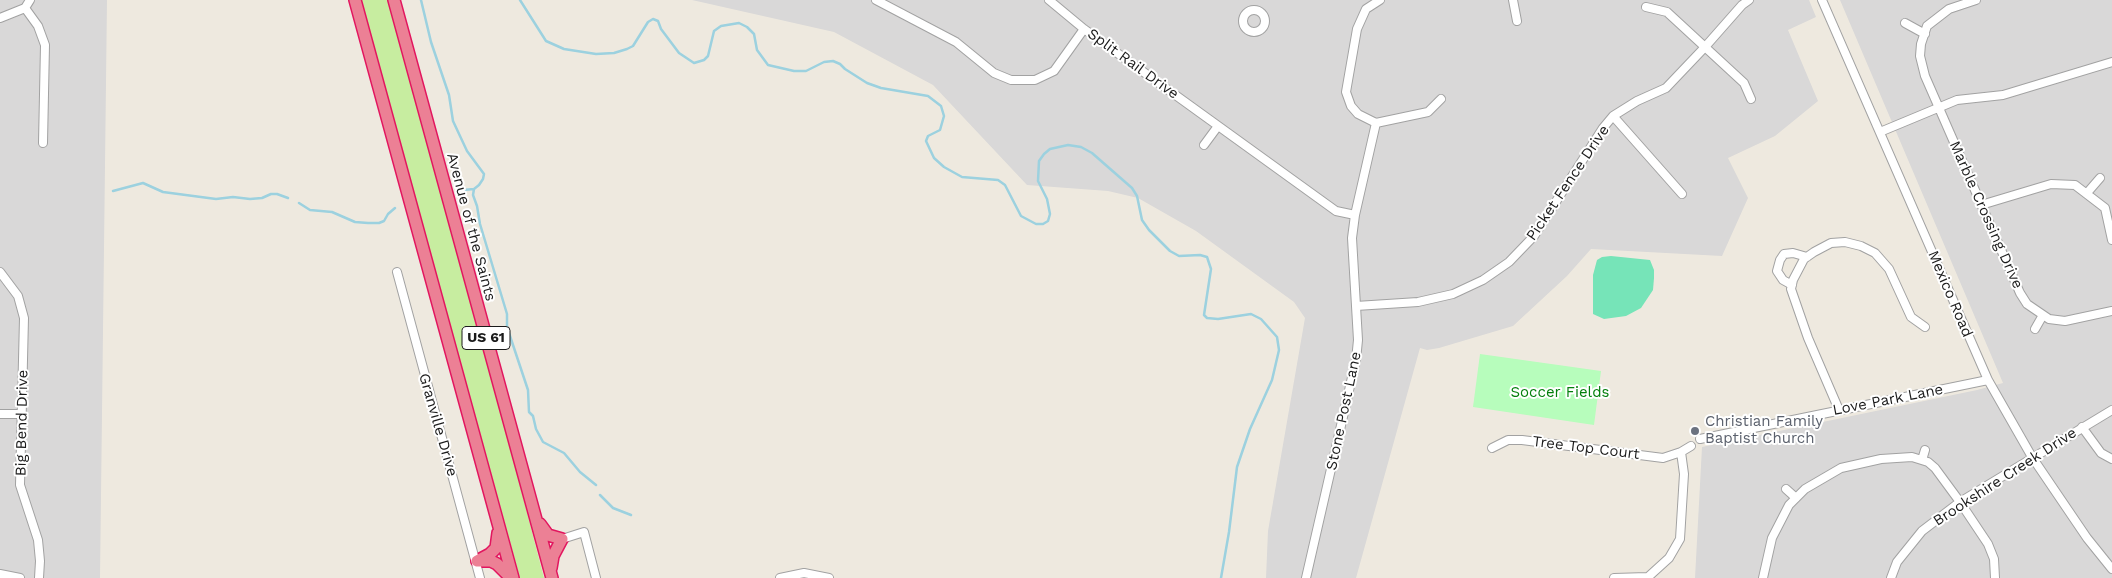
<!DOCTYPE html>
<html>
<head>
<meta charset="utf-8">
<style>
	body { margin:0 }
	canvas { display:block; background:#eee9df }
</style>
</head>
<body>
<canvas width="2112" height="578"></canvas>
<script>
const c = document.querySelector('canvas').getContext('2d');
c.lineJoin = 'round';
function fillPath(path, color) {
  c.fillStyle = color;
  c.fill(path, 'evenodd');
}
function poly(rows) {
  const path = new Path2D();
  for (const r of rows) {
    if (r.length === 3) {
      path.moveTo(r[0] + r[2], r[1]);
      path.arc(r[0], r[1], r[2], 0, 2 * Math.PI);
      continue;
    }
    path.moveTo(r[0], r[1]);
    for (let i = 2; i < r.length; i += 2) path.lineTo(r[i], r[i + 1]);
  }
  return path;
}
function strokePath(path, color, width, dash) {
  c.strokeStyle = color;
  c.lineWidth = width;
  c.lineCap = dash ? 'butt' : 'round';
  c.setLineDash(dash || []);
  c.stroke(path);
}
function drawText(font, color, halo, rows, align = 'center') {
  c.font = font + ' "Work Sans",sans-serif';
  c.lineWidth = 4;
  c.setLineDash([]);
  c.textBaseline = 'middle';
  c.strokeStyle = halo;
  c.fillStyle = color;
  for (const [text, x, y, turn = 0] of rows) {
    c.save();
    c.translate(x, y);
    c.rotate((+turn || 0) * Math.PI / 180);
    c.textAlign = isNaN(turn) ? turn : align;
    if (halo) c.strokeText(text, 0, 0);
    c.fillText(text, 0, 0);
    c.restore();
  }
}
fillPath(poly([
	[0,0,107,0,100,578,0,578],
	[692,0,1809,0,1816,17,1788,30,1818,101,1775,136,1728,158,1748,198,1722,256,1591,249,1567,276,1513,326,1439,348,1427,350,1420,348,1356,578,1266,578,1268,531,1305,318,1294,302,1196,231,1138,198,1108,191,1027,185,933,85,834,32],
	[1840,0,2112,0,2112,578,1695,578,1702,447,1977,390,2003,383]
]), '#d9d8d8');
fillPath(poly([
	[361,0,388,0,489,367,544,578,520,578]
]), '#c7eda0');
fillPath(poly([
	[1480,354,1601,371,1594,425,1473,407]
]), '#b7fdbc');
fillPath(poly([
	[1611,256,1650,260,1654,270,1654,278,1653,290,1641,308,1626,316,1604,319,1593,314,1593,275,1597,260,1602,257]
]), '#76e4b8');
strokePath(poly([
	[421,0,431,42,449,95,453,121,467,151,484,174,483,179,479,185,474,189,463,190],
	[520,0,546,41,564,49,596,54,614,53,627,49,633,46,648,22,653,19,658,21,661,29,679,53,694,63,704,60,708,56,714,31,721,26,739,23,747,27,754,34,757,50,768,65,794,71,806,71,824,62,833,61,840,64,845,69,867,83,881,88,928,96,941,106,944,116,940,130,928,136,926,141,934,158,944,167,962,177,998,180,1005,185,1021,216,1036,224,1043,224,1048,221,1050,214,1047,199,1038,181,1039,161,1044,154,1050,149,1068,145,1081,147,1092,153,1132,188,1137,196,1142,220,1149,230,1170,251,1179,256,1200,255,1207,257,1211,269,1204,315,1207,318,1218,319,1251,314,1261,319,1277,337,1279,350,1272,380,1250,429,1237,467,1229,532,1221,578],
	[474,189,473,195,477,206,480,224,507,314,507,327,528,390,529,412,533,416,536,429,543,442,564,453,580,472,596,485],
	[113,191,143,183,163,192,216,199,233,197,250,199,262,198,271,194,277,194,288,198],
	[299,203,310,210,332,212,355,222,368,223,379,223,384,221,388,214,395,208],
	[600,495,613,508,631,515]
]), '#9cd1df', 2.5);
const minor = poly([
	[876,0,956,42,994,73,1011,80,1035,80,1054,71,1084,29],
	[1049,0,1084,29,1336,211,1355,215],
	[1380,0,1366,9,1357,29,1346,92,1351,106,1358,114,1376,123,1428,112,1441,99],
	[1513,0,1517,21],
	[1822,0,1988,380,2032,457,2087,538,2112,569],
	[1976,0,1949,9,1927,26,1921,44,1920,56,1925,76,2020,293,2027,304,2049,319,2065,321,2112,311],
	[1646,7,1667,12,1744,83,1751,99],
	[25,8,38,26,45,45,43,143],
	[1254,21,11],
	[0,18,25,8,30,0],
	[1905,23,1925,34],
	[1613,116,1682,194],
	[1880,132,1957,100,2003,95,2112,62],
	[1204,145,1218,126],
	[2087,193,2100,178],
	[1981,205,2051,184,2075,185,2105,208,2112,240],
	[0,272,18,296,24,318,20,485,38,540,40,561,39,578],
	[397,272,480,578],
	[1792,285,1783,280,1777,271,1780,260,1784,254,1793,253,1807,257],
	[1356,306,1418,302,1453,294,1483,280,1509,262,1534,236,1603,128,1613,116,1637,101,1666,88,1705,47,1742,5,1749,0],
	[2035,329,2043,315],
	[1839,410,1808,338,1791,289,1793,280,1804,259,1814,252,1831,243,1845,242,1861,246,1875,253,1889,269,1911,317,1925,327],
	[0,414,22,414],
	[2082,427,2101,453,2112,459],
	[1700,439,1988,380],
	[1492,448,1508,440,1522,440,1663,458,1681,452,1691,446],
	[1922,460,1925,450],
	[1786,489,1796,498],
	[562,539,584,532,596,578],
	[0,574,20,578],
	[780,578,804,573,829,578],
	[1306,578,1356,360,1358,340,1352,238,1355,215,1376,123],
	[1614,578,1647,577],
	[1647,578,1669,558,1680,539,1684,474,1681,452],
	[1763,578,1772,538,1789,505,1805,489,1841,468,1881,459,1912,457,1928,462,1935,468,1960,502,1988,544,1994,559,1995,578],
	[1891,578,1897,562,1922,531,1960,502,2112,410]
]);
const highway = poly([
	[355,0,513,578],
	[394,0,552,578],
	[540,524,548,535,562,539,553,556,551,568],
	[477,561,490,554,496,548,498,533],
	[478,561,491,561,497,564,511,578]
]);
strokePath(minor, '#a2a2a2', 10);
strokePath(highway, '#e2165f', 14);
strokePath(minor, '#fff', 8);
strokePath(highway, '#ec8095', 11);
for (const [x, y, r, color] of [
	[1695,431,5,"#6b7280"]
]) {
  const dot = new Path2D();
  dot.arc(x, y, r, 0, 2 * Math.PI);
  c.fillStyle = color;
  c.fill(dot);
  strokePath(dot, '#fff', 2);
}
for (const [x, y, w] of [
	[486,338,48]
]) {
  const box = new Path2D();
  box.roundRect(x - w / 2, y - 11.5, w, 23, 4);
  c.fillStyle = '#fff';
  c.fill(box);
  strokePath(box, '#1b1b1b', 1);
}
drawText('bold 14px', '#1b1b1b', null, [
	["US 61",486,338]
]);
drawText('15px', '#1b1b1b', '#fff', [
	["Split Rail Drive",1133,64,36],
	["Picket Fence Drive",1568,183,-56],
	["Marble Crossing Drive",1986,215,66],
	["Avenue of the Saints",471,227,75],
	["Mexico Road",1950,294,67],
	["Love Park Lane",1888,400,-11],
	["Stone Post Lane",1344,411,-78],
	["Big Bend Drive",22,423,-89],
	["Granville Drive",438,425,74],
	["Tree Top Court",1586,448,7],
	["Brookshire Creek Drive",2005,477,-33]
]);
drawText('15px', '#037f0c', '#fff', [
	["Soccer Fields",1560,393]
]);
drawText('15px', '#5b616d', '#fff', [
	["Christian Family",1705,422],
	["Baptist Church",1705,439]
], 'left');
</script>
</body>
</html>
